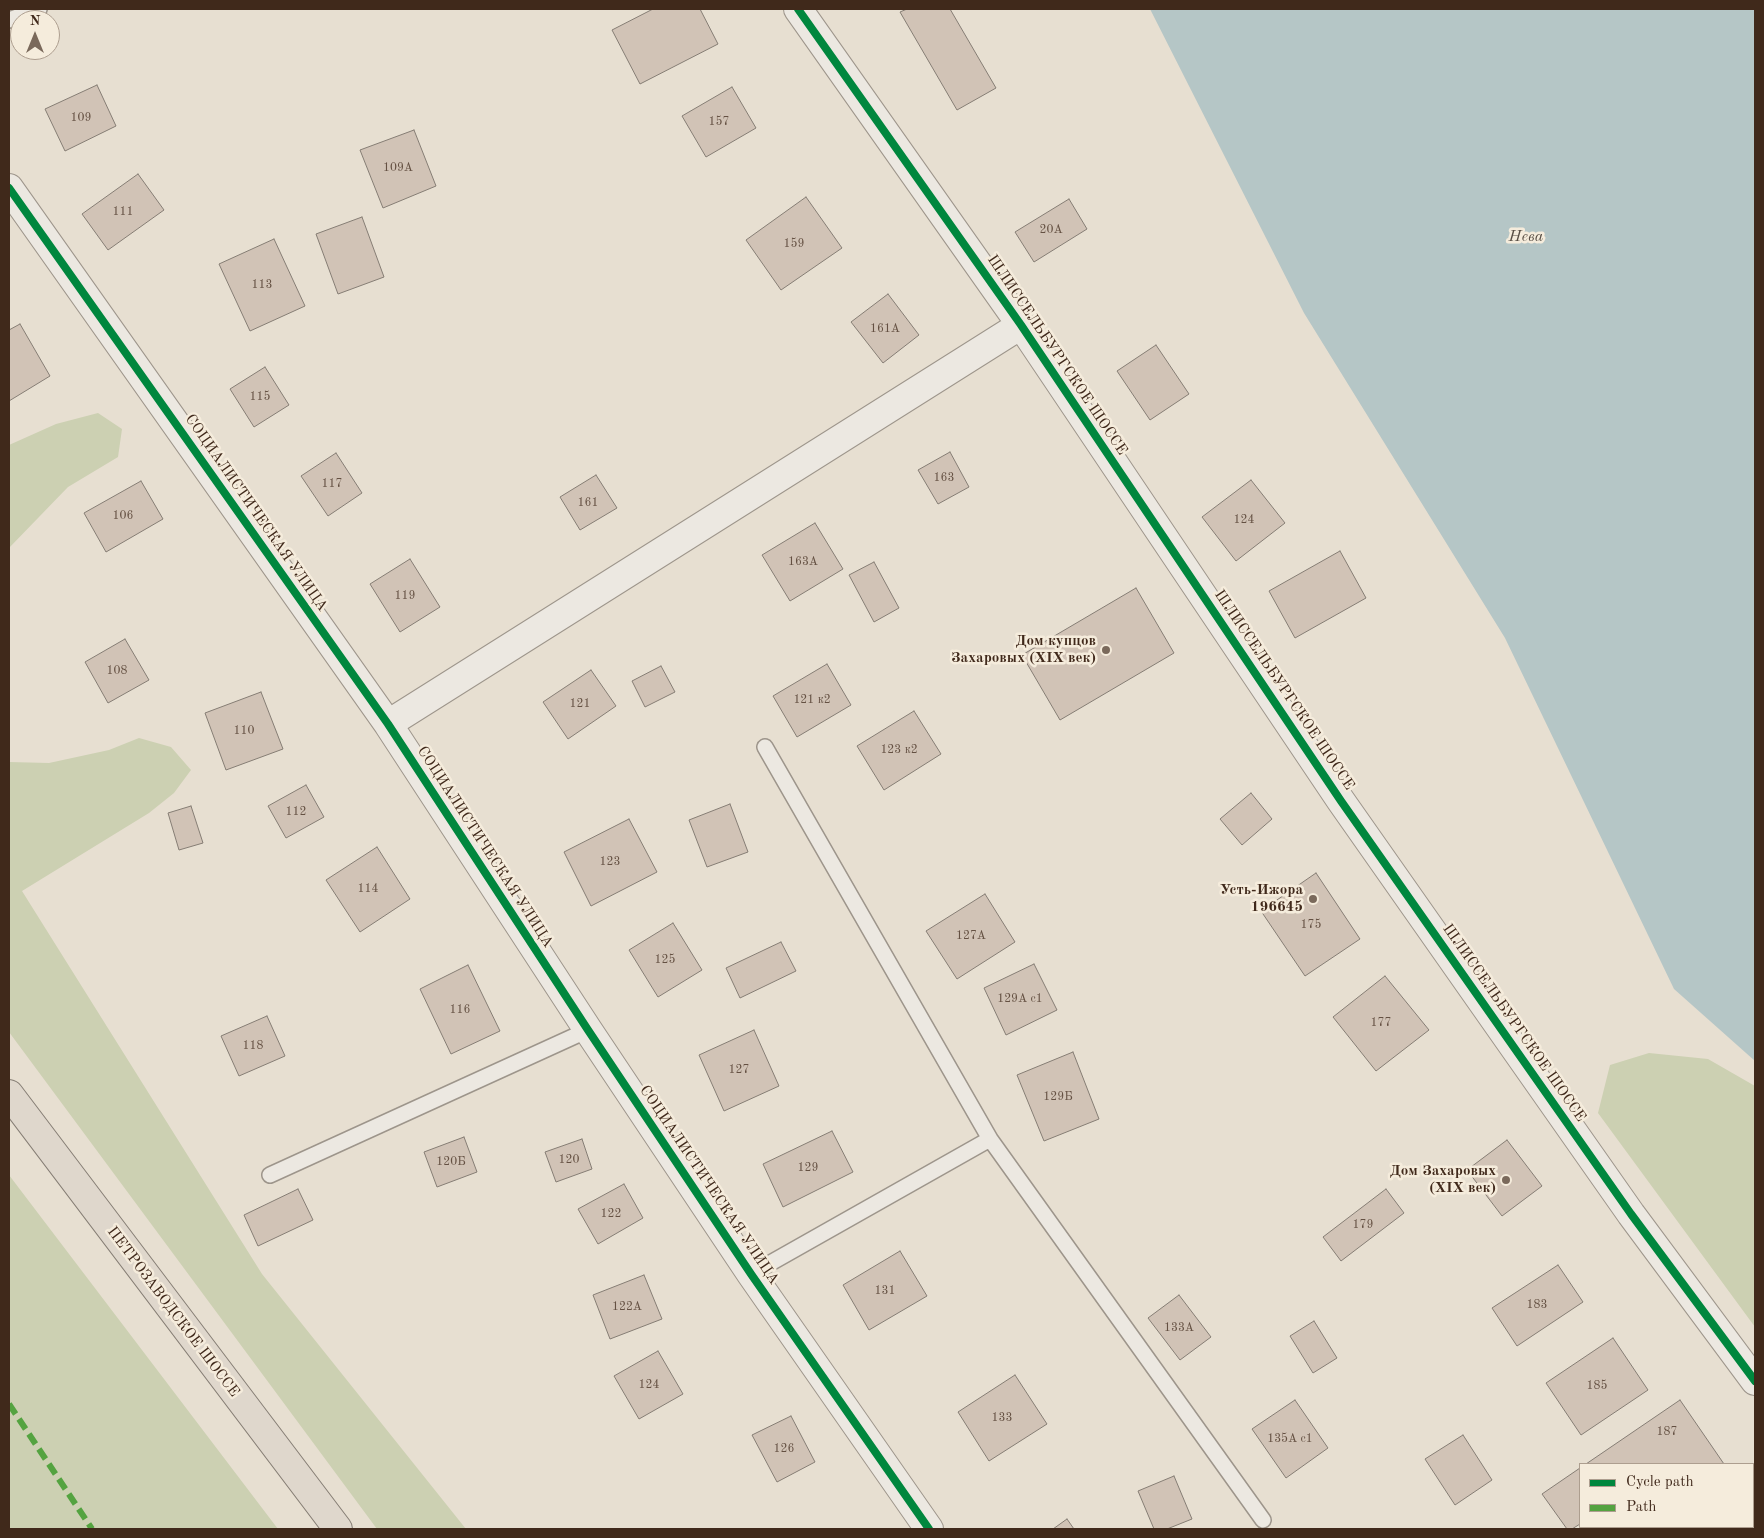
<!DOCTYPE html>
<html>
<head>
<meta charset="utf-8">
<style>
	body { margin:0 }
	#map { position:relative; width:1764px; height:1538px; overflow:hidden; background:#e7dfd1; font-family:"Old Standard TT",serif }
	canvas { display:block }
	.frame { position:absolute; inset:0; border:10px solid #40291b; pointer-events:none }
	.legend { position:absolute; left:1579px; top:1463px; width:175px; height:65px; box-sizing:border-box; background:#f5ecdc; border:1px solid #ad9e8f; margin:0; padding:6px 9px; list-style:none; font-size:15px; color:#40291b }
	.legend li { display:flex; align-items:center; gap:10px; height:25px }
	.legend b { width:25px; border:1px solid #ad9e8f }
	.north { position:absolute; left:10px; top:10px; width:50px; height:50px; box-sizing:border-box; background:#f5ecdc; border:1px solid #ad9e8f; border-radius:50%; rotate:0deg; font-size:14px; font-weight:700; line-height:20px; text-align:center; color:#40291b }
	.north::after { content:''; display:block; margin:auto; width:18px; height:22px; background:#7a695b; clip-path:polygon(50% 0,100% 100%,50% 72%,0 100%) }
</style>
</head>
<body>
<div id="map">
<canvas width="1764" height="1538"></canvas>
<div class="frame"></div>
<ul class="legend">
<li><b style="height:6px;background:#00873e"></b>Cycle path</li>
<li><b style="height:6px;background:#54a340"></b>Path</li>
</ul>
<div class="north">N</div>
</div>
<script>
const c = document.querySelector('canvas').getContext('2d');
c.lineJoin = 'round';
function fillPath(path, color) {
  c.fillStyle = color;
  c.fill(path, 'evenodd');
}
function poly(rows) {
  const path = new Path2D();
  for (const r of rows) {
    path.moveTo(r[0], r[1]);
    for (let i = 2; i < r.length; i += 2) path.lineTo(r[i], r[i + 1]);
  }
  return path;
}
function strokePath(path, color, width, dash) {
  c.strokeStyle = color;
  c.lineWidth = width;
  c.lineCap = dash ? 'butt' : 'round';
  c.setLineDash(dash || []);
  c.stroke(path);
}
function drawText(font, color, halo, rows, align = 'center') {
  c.font = font + ' "Old Standard TT",serif';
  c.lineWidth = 5;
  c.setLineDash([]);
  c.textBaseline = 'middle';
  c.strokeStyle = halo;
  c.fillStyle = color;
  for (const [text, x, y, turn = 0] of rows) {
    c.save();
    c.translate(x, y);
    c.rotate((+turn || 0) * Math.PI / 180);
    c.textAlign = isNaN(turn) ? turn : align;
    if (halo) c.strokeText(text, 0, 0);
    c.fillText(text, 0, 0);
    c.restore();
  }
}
fillPath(poly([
	[98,413,122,429,118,457,68,487,9,548,9,445,56,424],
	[139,738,171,747,191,770,174,793,149,813,22,891,262,1274,466,1529,377,1529,9,1032,9,762,49,763,109,750],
	[1649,1053,1708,1059,1755,1086,1755,1327,1598,1113,1610,1065],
	[9,1175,278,1529,9,1529]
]), '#ccd0b2');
fillPath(poly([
	[1150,9,1755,9,1755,1061,1674,989,1505,638,1304,313]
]), '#b5c6c6');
const building = poly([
	[653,9,700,9,718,44,640,84,612,30,653,9],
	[907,9,950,9,996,88,957,110,900,12,907,9],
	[97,85,116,126,65,151,45,109,97,85],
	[732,87,756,128,706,157,682,116,732,87],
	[414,130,436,186,383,208,360,150,414,130],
	[138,174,164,210,108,250,82,214,138,174],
	[806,197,842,248,781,290,746,240,806,197],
	[1069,199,1087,229,1034,262,1015,232,1069,199],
	[362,217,384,277,338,294,316,234,362,217],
	[274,239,305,306,250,331,219,264,274,239],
	[888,294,919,335,883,363,851,322,888,294],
	[20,324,50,376,9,401,9,330,20,324],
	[1156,345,1189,394,1150,420,1117,371,1156,345],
	[265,367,289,405,254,427,230,389,265,367],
	[950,452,969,487,938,504,918,470,950,452],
	[336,453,362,493,328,516,301,476,336,453],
	[596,475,617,508,580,530,560,497,596,475],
	[1251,480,1285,523,1236,561,1202,517,1251,480],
	[141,481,163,519,106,552,84,513,141,481],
	[815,523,843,569,790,601,762,555,815,523],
	[1340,551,1366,598,1295,638,1269,591,1340,551],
	[410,559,440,607,400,632,370,584,410,559],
	[874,562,899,608,874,622,849,575,874,562],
	[1136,588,1174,653,1060,720,1022,655,1136,588],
	[125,639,149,680,108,703,85,662,125,639],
	[827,664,851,705,797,737,773,696,827,664],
	[661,666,675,692,645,707,632,681,661,666],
	[591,670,616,706,568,739,543,702,591,670],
	[261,692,283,749,226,770,205,713,261,692],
	[914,711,941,754,884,790,857,746,914,711],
	[306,785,324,817,286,838,268,806,306,785],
	[1251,793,1272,819,1242,845,1220,819,1251,793],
	[730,804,748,852,707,867,689,820,730,804],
	[191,806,203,843,179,850,168,813,191,806],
	[629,819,657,872,591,906,564,852,629,819],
	[377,847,410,899,360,932,326,880,377,847],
	[1316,873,1360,939,1305,976,1261,911,1316,873],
	[985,894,1015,942,957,979,926,931,985,894],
	[673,923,702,970,658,997,629,950,673,923],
	[781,942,796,971,740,998,726,968,781,942],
	[1034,964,1057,1010,1006,1035,984,988,1034,964],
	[468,965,500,1031,451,1054,420,989,468,965],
	[1385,976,1429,1030,1376,1071,1333,1017,1385,976],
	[267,1016,285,1056,239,1076,221,1036,267,1016],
	[754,1030,779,1086,724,1111,699,1055,754,1030],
	[1073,1052,1099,1119,1044,1141,1017,1075,1073,1052],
	[832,1131,853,1172,783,1207,763,1164,832,1131],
	[464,1137,477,1172,437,1187,424,1152,464,1137],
	[582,1139,592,1169,556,1182,545,1152,582,1139],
	[1507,1140,1542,1186,1502,1216,1467,1170,1507,1140],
	[624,1184,643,1218,598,1244,578,1209,624,1184],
	[298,1189,313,1220,258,1246,244,1215,298,1189],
	[1386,1189,1404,1213,1341,1261,1323,1237,1386,1189],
	[900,1251,927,1296,869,1330,843,1285,900,1251],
	[1558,1265,1583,1302,1517,1346,1492,1308,1558,1265],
	[644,1275,662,1319,610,1339,593,1295,644,1275],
	[1179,1295,1211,1337,1180,1360,1148,1318,1179,1295],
	[1314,1321,1337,1358,1313,1373,1290,1336,1314,1321],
	[1613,1338,1648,1390,1581,1435,1546,1383,1613,1338],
	[658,1351,683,1394,639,1419,614,1376,658,1351],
	[1015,1375,1047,1424,989,1461,958,1412,1015,1375],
	[1295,1400,1328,1448,1286,1478,1252,1429,1295,1400],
	[1680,1400,1724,1464,1586,1464,1680,1400],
	[791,1416,815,1462,777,1482,752,1435,791,1416],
	[1463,1435,1492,1480,1455,1505,1425,1459,1463,1435],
	[1580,1468,1580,1524,1572,1529,1567,1529,1542,1494,1580,1468],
	[1174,1476,1192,1519,1167,1529,1154,1529,1138,1491,1174,1476],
	[1753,1506,1755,1510,1755,1529,1683,1529,1681,1527,1753,1527,1753,1506],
	[1067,1519,1074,1529,1053,1529,1067,1519],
	[1657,1527,1673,1527,1670,1529,1658,1529,1657,1527]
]);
fillPath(building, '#d1c3b6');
strokePath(building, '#857d74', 1);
const lane = poly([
	[9,20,39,9],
	[765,747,990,1139,1263,1520],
	[270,1175,588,1030],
	[751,1274,990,1139]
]);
const street = poly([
	[798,9,1021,325,1341,801,1631,1214,1755,1381],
	[9,188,388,724,588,1030,751,1274,929,1529],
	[388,724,1021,325]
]);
const primary = poly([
	[9,1094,338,1529]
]);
strokePath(lane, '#9d958b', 18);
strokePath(street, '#9d958b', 30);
strokePath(primary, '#857d74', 30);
strokePath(lane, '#ece8e1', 15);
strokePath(street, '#ece8e1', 28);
strokePath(primary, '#dfd7cc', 28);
strokePath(poly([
	[9,1404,92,1529]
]), '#54a340', 6, [12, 6]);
strokePath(poly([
	[798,9,1021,325,1341,801,1631,1214,1755,1381],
	[9,188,388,724,588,1030,751,1274,929,1529]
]), '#00873e', 8);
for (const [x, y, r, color] of [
	[1106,650,5,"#7a695b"],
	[1313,899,5,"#7a695b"],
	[1506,1180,5,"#7a695b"]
]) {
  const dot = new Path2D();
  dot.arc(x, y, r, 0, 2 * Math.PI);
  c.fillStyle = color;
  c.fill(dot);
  strokePath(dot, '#f5ecdc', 2);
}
drawText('12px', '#645042', null, [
	["109",81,118],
	["157",719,122],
	["109А",398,168],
	["111",123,212],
	["20А",1051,230],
	["159",794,244],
	["113",262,285],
	["161А",885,329],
	["115",260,397],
	["163",944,478],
	["117",332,484],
	["161",588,503],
	["106",123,516],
	["124",1244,520],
	["163А",803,562],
	["119",405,596],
	["108",117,671],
	["121 к2",812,700],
	["121",580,704],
	["110",244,731],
	["123 к2",899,750],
	["112",296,812],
	["123",610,862],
	["114",368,889],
	["175",1311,925],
	["127А",971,936],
	["125",665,960],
	["129А с1",1020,999],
	["116",460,1010],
	["177",1381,1023],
	["118",253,1046],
	["127",739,1070],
	["129Б",1058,1097],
	["120",569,1160],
	["120Б",451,1162],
	["129",808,1168],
	["122",611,1214],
	["179",1363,1225],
	["131",885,1291],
	["183",1537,1305],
	["122А",627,1307],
	["133А",1179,1328],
	["124",649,1385],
	["185",1597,1386],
	["133",1002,1418],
	["187",1667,1432],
	["135А с1",1290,1439],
	["126",784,1449]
]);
drawText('15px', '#40291b', '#f5ecdc', [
	["ШЛИССЕЛЬБУРГСКОЕ ШОССЕ",1057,355,56],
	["СОЦИАЛИСТИЧЕСКАЯ УЛИЦА",256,513,55],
	["ШЛИССЕЛЬБУРГСКОЕ ШОССЕ",1284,690,56],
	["СОЦИАЛИСТИЧЕСКАЯ УЛИЦА",485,847,57],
	["ШЛИССЕЛЬБУРГСКОЕ ШОССЕ",1514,1023,55],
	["СОЦИАЛИСТИЧЕСКАЯ УЛИЦА",709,1185,56],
	["ПЕТРОЗАВОДСКОЕ ШОССЕ",173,1312,53]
]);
drawText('bold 15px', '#40291b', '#f5ecdc', [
	["Дом купцов",1096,641],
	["Захаровых (XIX век)",1096,658],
	["Усть-Ижора",1303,890],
	["196645",1303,907],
	["Дом Захаровых",1496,1171],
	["(XIX век)",1496,1188]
], 'right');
drawText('italic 16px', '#584e44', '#f5ecdc', [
	["Нева",1526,237]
]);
</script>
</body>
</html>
